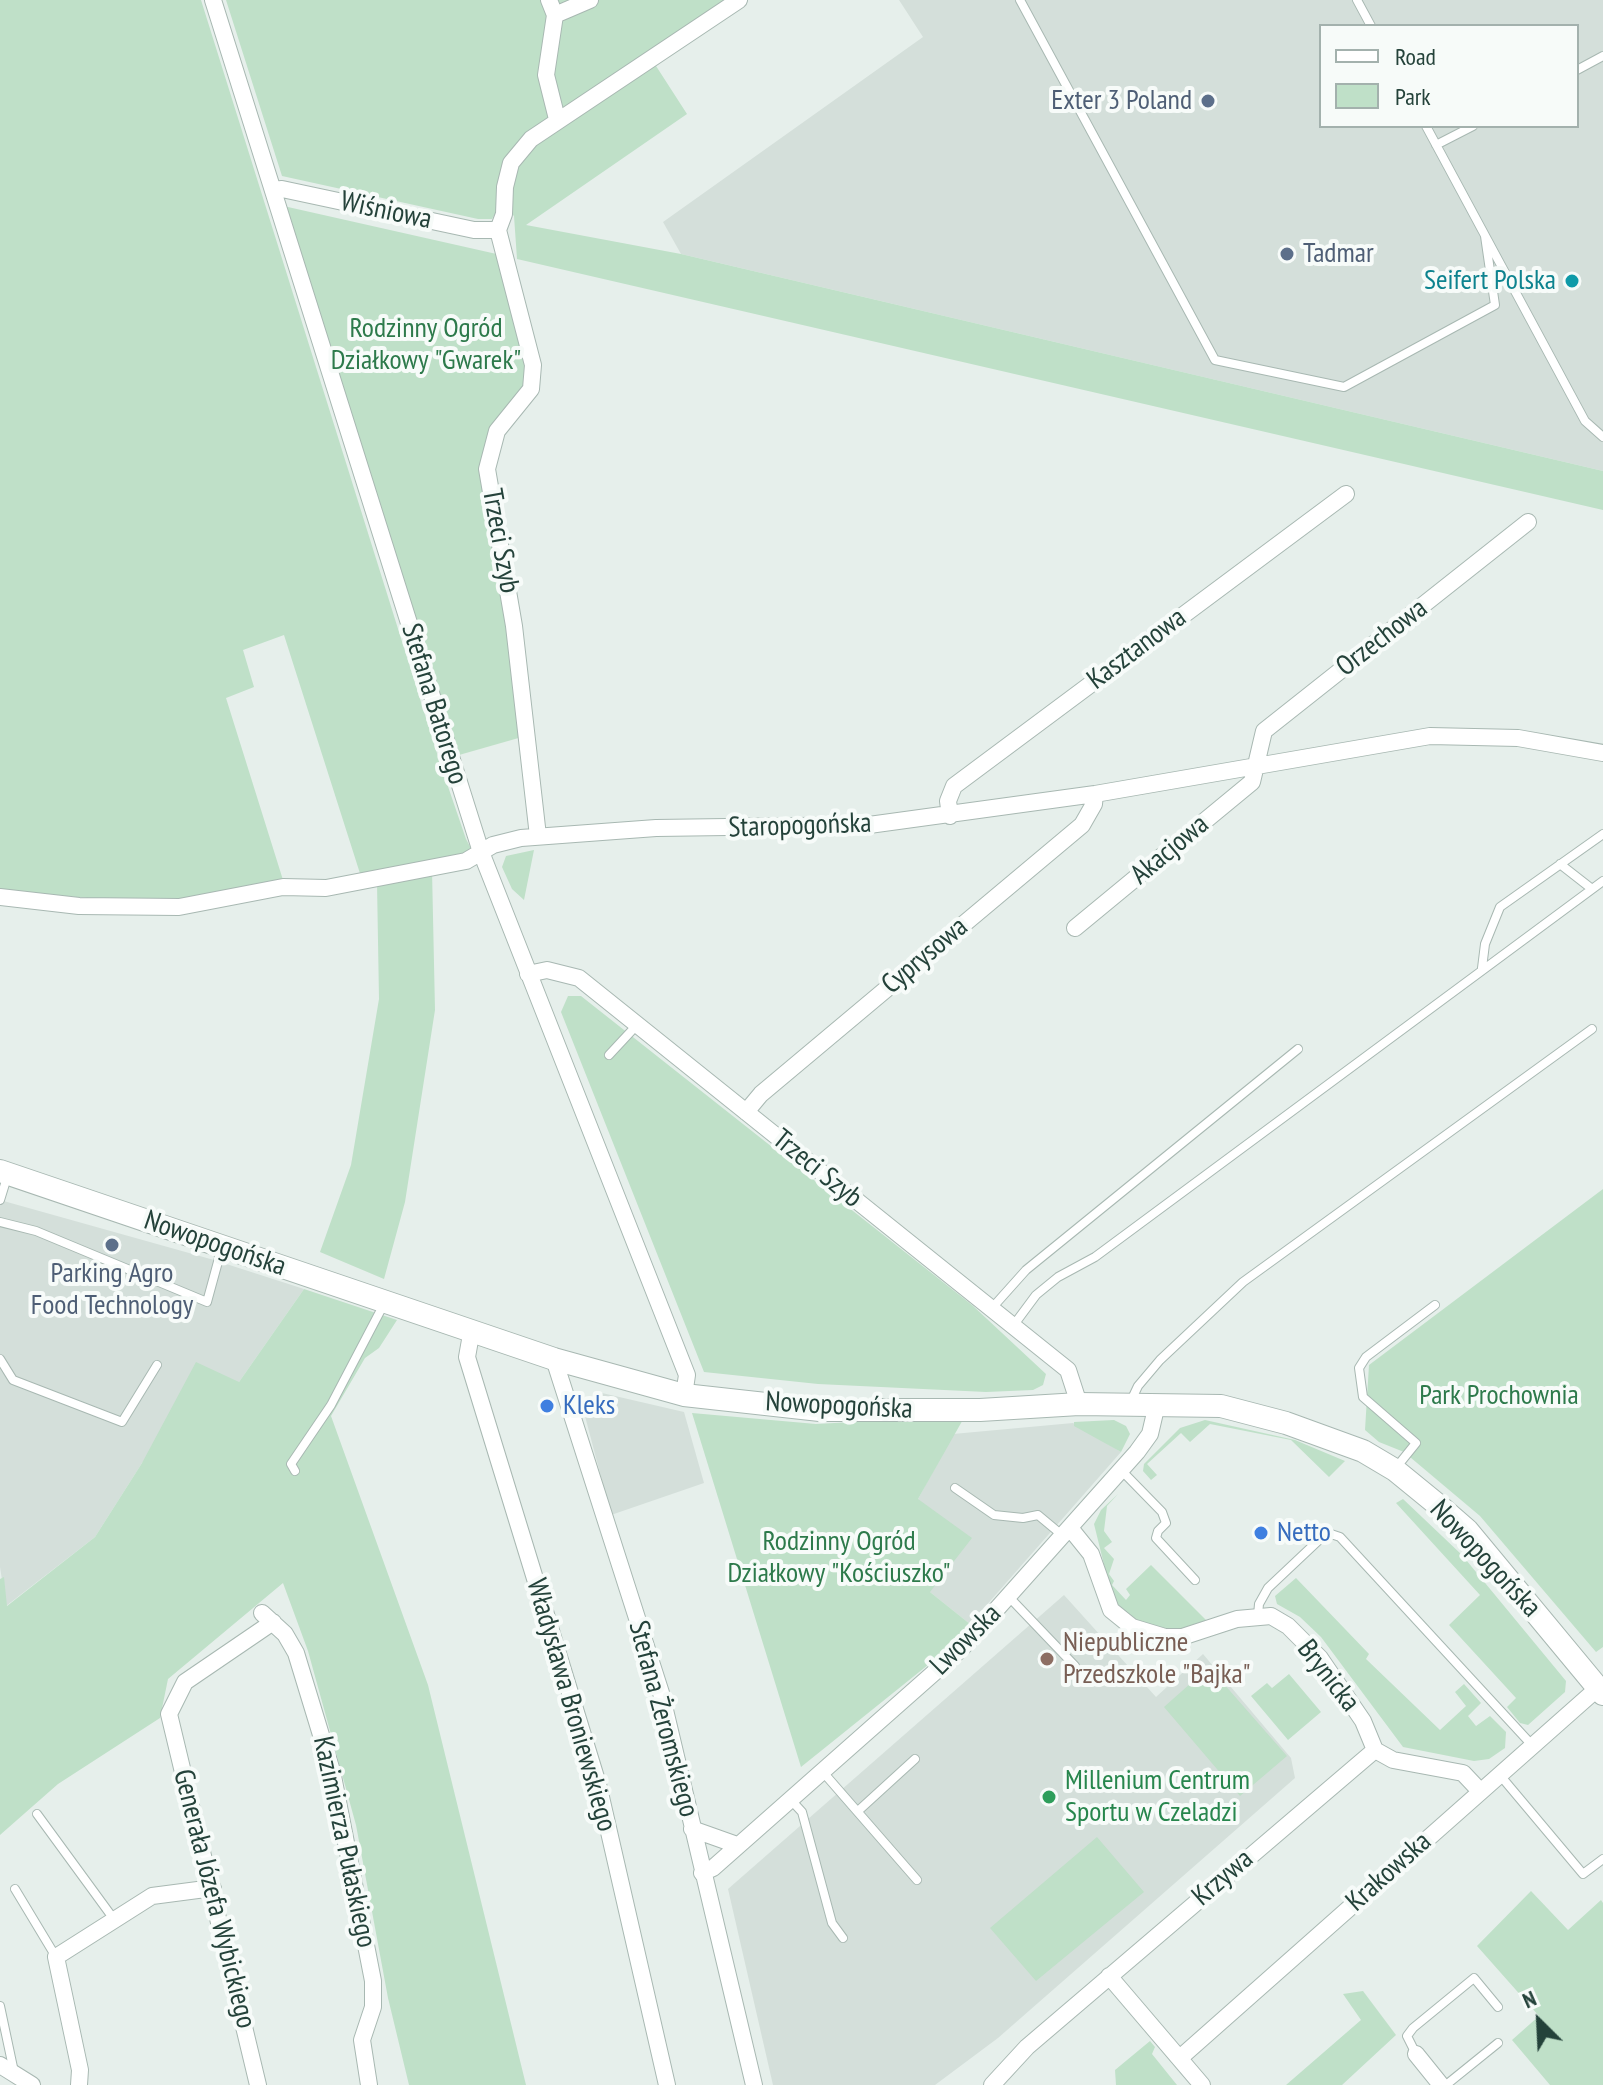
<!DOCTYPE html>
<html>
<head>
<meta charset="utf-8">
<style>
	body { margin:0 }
	#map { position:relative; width:1603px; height:2085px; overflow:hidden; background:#e6efeb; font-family:"PT Sans Narrow",sans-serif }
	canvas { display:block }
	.legend { position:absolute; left:1319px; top:24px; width:260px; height:104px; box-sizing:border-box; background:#f7fbf9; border:2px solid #a3b1ad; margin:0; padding:10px 14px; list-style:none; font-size:24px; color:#24423a }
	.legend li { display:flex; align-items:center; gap:16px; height:40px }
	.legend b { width:40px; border:2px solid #a3b1ad }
	.north { position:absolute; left:1499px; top:1981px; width:80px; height:80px; -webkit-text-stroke:6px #f7fbf9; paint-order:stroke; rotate:336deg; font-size:22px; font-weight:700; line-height:32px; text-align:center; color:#24423a }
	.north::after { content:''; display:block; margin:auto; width:28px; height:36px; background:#24423a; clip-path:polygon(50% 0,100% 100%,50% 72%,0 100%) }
</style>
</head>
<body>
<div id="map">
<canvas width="1603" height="2085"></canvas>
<ul class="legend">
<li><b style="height:10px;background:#fff"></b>Road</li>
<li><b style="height:22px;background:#bfe0c8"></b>Park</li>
</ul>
<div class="north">N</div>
</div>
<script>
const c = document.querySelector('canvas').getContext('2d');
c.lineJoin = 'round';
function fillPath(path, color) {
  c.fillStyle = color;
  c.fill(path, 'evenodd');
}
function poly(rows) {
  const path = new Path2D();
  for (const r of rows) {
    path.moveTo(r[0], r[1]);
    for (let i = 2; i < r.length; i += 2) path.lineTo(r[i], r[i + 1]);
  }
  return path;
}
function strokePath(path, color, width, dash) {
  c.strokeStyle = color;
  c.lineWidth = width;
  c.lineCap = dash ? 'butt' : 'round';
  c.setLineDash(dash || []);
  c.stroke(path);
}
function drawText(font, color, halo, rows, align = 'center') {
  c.font = font + ' "PT Sans Narrow",sans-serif';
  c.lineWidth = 8;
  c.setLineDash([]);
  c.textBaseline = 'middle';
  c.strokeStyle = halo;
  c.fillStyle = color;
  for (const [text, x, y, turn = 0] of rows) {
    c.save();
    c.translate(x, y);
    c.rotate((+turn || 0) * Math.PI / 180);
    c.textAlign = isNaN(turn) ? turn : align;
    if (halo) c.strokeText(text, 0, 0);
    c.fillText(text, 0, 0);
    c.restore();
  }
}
fillPath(poly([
	[899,0,1603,0,1603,471,681,254,663,222,923,37],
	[1321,26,1577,26,1577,126,1321,126],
	[0,1200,214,1260,304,1289,239,1382,142,1463,95,1537,6,1606,0,1567],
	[602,1393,684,1412,704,1483,611,1515,585,1416],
	[1073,1423,1121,1452,970,1624,930,1592,918,1499,953,1434],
	[1064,1595,1156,1697,1203,1654,1291,1758,1295,1778,998,2038,935,2085,773,2085,728,1889]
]), '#d4dfda');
fillPath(poly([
	[0,0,201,0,441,766,466,839,478,862,432,870,435,1010,405,1202,384,1279,320,1252,351,1165,379,999,377,883,364,886,284,635,243,650,254,687,226,698,283,880,153,904,0,890],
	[226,0,724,0,647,52,687,114,526,225,681,254,1603,471,1603,510,517,259,514,216,501,203,492,219,478,219,282,176],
	[279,205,501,255,534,381,497,431,487,469,529,735,459,755],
	[534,850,524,900,512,889,502,867,506,856],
	[568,996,581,996,972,1305,1046,1374,1043,1385,1033,1390,986,1392,818,1384,704,1372,561,1012],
	[1603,1189,1603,1647,1596,1652,1480,1516,1404,1452,1379,1442,1365,1430,1369,1365],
	[304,1289,397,1320,379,1348,365,1358,331,1416,428,1685,526,2085,409,2085,388,1998,356,1825,308,1651,283,1583,168,1679,160,1718,58,1784,0,1835,0,1579,4,1577,7,1606,95,1537,142,1463,196,1362,239,1382],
	[692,1413,816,1424,965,1416,918,1499,972,1538,930,1592,970,1624,949,1648,801,1767],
	[1114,1420,1126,1426,1130,1434,1121,1452,1074,1426,1074,1422],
	[1205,1420,1295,1440,1345,1461,1329,1477,1291,1440,1210,1424,1190,1442,1181,1433,1147,1464,1157,1475,1151,1480,1143,1471,1144,1464,1180,1428],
	[1118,1494,1107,1506,1104,1531,1112,1542,1104,1548,1114,1559,1109,1574,1114,1581,1112,1585,1126,1600,1130,1595,1126,1589,1151,1565,1208,1622,1177,1630,1132,1625,1112,1597,1094,1524,1101,1510],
	[1403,1499,1462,1555,1566,1681,1565,1692,1528,1725,1520,1723,1507,1707,1516,1698,1449,1625,1480,1595,1396,1503],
	[1296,1578,1369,1654,1366,1659,1440,1730,1466,1706,1455,1692,1464,1684,1481,1703,1468,1716,1476,1726,1490,1716,1506,1732,1505,1748,1489,1759,1474,1761,1403,1747,1321,1637,1300,1617,1277,1604,1275,1596],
	[1209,1667,1287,1756,1240,1796,1164,1707],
	[1289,1674,1321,1712,1288,1740,1251,1696,1267,1683,1272,1688],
	[1097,1837,1144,1892,1036,1981,990,1928],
	[1531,1891,1568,1930,1601,1900,1603,1903,1603,2085,1550,2085,1512,2040,1539,2016,1477,1946],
	[1363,1991,1396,2035,1342,2085,1286,2085,1361,2020,1343,1994],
	[1150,2041,1155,2047,1152,2054,1177,2085,1116,2085,1115,2070]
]), '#bfe0c8');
const service = poly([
	[1020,0,1215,360,1344,387,1495,305,1485,236],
	[1357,0,1371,26],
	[1577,70,1603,56],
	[1426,126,1585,421,1603,437],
	[1436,145,1473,126],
	[1560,864,1592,889],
	[1482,968,1485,944,1500,907,1603,834],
	[609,1055,636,1026],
	[0,1200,8,1174],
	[0,1222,36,1231,207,1302,222,1247],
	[992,1308,1026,1270,1298,1049],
	[1013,1326,1036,1295,1058,1277,1095,1257,1603,881],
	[0,1359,13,1380,122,1422,157,1365],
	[1130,1403,1138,1386,1160,1360,1243,1282,1592,1029],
	[1395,1469,1416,1443,1363,1397,1359,1368,1366,1357,1435,1305],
	[1121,1470,1162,1512,1166,1523,1158,1531,1156,1538,1195,1580],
	[295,1471,291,1464,331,1405,385,1302],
	[955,1488,994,1515,1023,1518,1038,1515,1062,1535],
	[1009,1597,1075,1666],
	[1258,1615,1259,1604,1268,1588,1320,1539,1331,1534,1340,1537,1531,1744],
	[822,1771,917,1880],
	[1499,1774,1583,1874,1603,1859],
	[790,1799,802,1812,832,1923,843,1938],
	[858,1811,915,1759],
	[37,1814,113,1918],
	[15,1889,56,1957],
	[0,2006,14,2072],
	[1416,2054,1407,2036,1413,2028,1474,1978,1498,2007],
	[1446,2085,1498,2043]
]);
const minor = poly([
	[213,0,481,852,687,1375,684,1395],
	[549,0,555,15,546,75,557,119],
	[555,15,590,0],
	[274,190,282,189,474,230,498,230],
	[950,816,948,801,954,786,1346,494],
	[538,836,514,626,487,469,497,431,531,389,533,365,498,230,504,214,505,187,511,163,531,139,739,0],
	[0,897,79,906,179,907,283,887,326,888,466,861,493,845,521,838,656,828,869,825,1095,794,1430,736,1518,738,1603,753],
	[1075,928,1252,782,1264,731,1528,522],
	[528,974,547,970,579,978,1068,1370,1079,1404],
	[746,1112,761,1094,1082,825,1094,804,1095,794],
	[472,1329,467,1357,598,1784,667,2085],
	[554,1359,661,1693,754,2085],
	[1070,1528,1091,1554,1111,1610,1132,1627,1165,1637,1182,1637,1237,1619,1271,1616,1288,1626,1320,1658,1363,1721,1375,1750,1393,1760,1463,1773,1479,1790],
	[262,1613,285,1634,296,1653,332,1771,373,1981,373,2007,362,2040,369,2085],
	[692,1829,737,1845],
	[702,1873,713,1868,962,1648,1137,1452,1150,1434,1157,1404],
	[1109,1976,1202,2085],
	[1416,2054,1441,2085],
	[1181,2057,1598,1688],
	[0,2065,32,2085],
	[79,2085,80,2070,56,1957,152,1896,213,1888],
	[258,2085,169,1714,185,1682,273,1622],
	[992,2085,1027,2047,1375,1750]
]);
const tertiary = poly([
	[0,1171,554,1359,684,1395,820,1410,980,1410,1079,1404,1221,1406,1286,1423,1363,1451,1395,1470,1444,1510,1467,1530,1603,1694]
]);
strokePath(service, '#a8b8b2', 10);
strokePath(minor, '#a8b8b2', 18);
strokePath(tertiary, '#a8b8b2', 24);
strokePath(service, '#fff', 8);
strokePath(minor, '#fff', 16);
strokePath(tertiary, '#fff', 22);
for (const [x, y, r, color] of [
	[1208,101,8,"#5c6f8a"],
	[1287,254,8,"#5c6f8a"],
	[1572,281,8,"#0f9aa8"],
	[112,1245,8,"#5c6f8a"],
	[547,1406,8,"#3f7fe0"],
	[1261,1533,8,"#3f7fe0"],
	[1047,1659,8,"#8d6e63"],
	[1049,1797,8,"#2e9e5b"]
]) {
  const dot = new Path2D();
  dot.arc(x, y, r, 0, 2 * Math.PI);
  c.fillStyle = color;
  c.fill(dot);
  strokePath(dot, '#f7fbf9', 3);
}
drawText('28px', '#4e5e75', '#f7fbf9', [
	["Exter 3 Poland",1192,101],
	["Tadmar",1303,254,"left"],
	["Parking Agro",112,1274,"center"],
	["Food Technology",112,1306,"center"]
], 'right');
drawText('28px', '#24423a', '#f7fbf9', [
	["Wiśniowa",386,211,12],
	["Trzeci Szyb",500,541,80],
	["Orzechowa",1382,638,-38],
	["Kasztanowa",1137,649,-37],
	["Stefana Batorego",434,704,73],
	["Staropogońska",800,826,-2],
	["Akacjowa",1170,850,-40],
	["Cyprysowa",925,956,-40],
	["Trzeci Szyb",817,1169,39],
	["Nowopogońska",215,1244,19],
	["Nowopogońska",839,1406,3],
	["Nowopogońska",1485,1559,47],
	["Lwowska",966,1640,-45],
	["Brynicka",1328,1676,52],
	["Władysława Broniewskiego",571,1705,74],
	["Stefana Żeromskiego",663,1719,75],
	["Kazimierza Pułaskiego",344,1842,78],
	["Krakowska",1389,1872,-42],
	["Krzywa",1223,1878,-41],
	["Generała Józefa Wybickiego",214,1899,76]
]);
drawText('28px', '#0d838f', '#f7fbf9', [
	["Seifert Polska",1556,281]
], 'right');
drawText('28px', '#2d7a4b', '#f7fbf9', [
	["Rodzinny Ogród",426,329],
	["Działkowy \"Gwarek\"",426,361],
	["Park Prochownia",1499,1396],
	["Rodzinny Ogród",839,1542],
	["Działkowy \"Kościuszko\"",839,1574]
]);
drawText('28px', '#366cbe', '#f7fbf9', [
	["Kleks",563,1406],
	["Netto",1277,1533]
], 'left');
drawText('28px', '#785e54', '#f7fbf9', [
	["Niepubliczne",1063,1643],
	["Przedszkole \"Bajka\"",1063,1675]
], 'left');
drawText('28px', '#27864d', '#f7fbf9', [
	["Millenium Centrum",1065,1781],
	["Sportu w Czeladzi",1065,1813]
], 'left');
</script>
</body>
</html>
